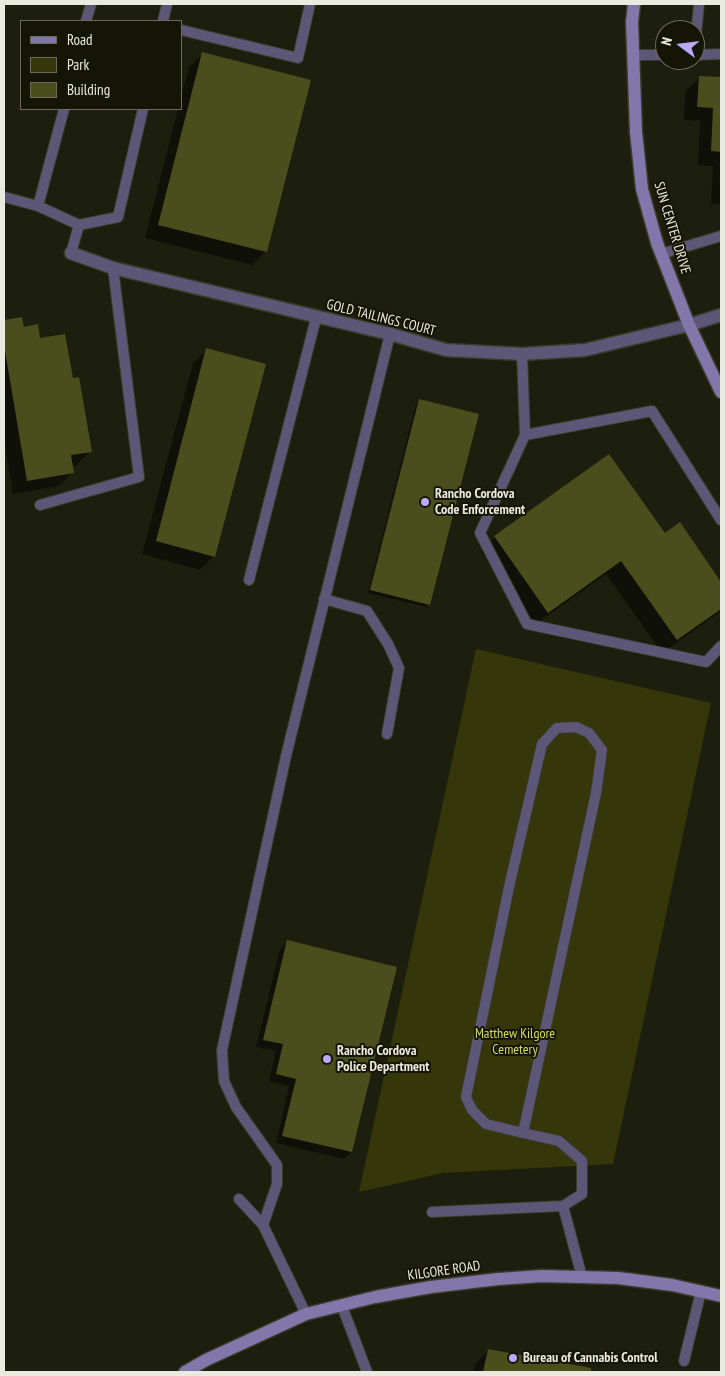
<!DOCTYPE html>
<html>
<head>
<meta charset="utf-8">
<style>
	body { margin:0 }
	#map { position:relative; width:725px; height:1376px; overflow:hidden; background:#1d1f0e; font-family:"PT Sans Narrow",sans-serif }
	canvas { display:block }
	.frame { position:absolute; inset:0; border:5px solid #eaebe0; pointer-events:none }
	.legend { position:absolute; left:20px; top:20px; width:162px; height:90px; box-sizing:border-box; background:#141505; border:1px solid #6a6b5d; margin:0; padding:6px 9px; list-style:none; font-size:15px; color:#eaebe0 }
	.legend li { display:flex; align-items:center; gap:10px; height:25px }
	.legend b { width:25px; border:1px solid #6a6b5d }
	.north { position:absolute; left:655px; top:20px; width:50px; height:50px; box-sizing:border-box; background:#141505; border:1px solid #6a6b5d; border-radius:50%; rotate:285deg; font-size:14px; font-weight:700; line-height:20px; text-align:center; color:#eaebe0 }
	.north::after { content:''; display:block; margin:auto; width:18px; height:22px; background:#b9aaf7; clip-path:polygon(50% 0,100% 100%,50% 72%,0 100%) }
</style>
</head>
<body>
<div id="map">
<canvas width="725" height="1376"></canvas>
<div class="frame"></div>
<ul class="legend">
<li><b style="height:6px;background:#8177ab"></b>Road</li>
<li><b style="height:14px;background:#35370a"></b>Park</li>
<li><b style="height:14px;background:#4a4d1c"></b>Building</li>
</ul>
<div class="north">N</div>
</div>
<script>
const c = document.querySelector('canvas').getContext('2d');
c.lineJoin = 'round';
function fillPath(path, color) {
  c.fillStyle = color;
  c.fill(path, 'evenodd');
}
function poly(rows) {
  const path = new Path2D();
  for (const r of rows) {
    path.moveTo(r[0], r[1]);
    for (let i = 2; i < r.length; i += 2) path.lineTo(r[i], r[i + 1]);
  }
  return path;
}
function strokePath(path, color, width, dash) {
  c.strokeStyle = color;
  c.lineWidth = width;
  c.lineCap = dash ? 'butt' : 'round';
  c.setLineDash(dash || []);
  c.stroke(path);
}
function drawText(font, color, halo, rows, align = 'center') {
  c.font = font + ' "PT Sans Narrow",sans-serif';
  c.lineWidth = 4;
  c.setLineDash([]);
  c.textBaseline = 'middle';
  c.strokeStyle = halo;
  c.fillStyle = color;
  for (const [text, x, y, turn = 0] of rows) {
    c.save();
    c.translate(x, y);
    c.rotate((+turn || 0) * Math.PI / 180);
    c.textAlign = isNaN(turn) ? turn : align;
    if (halo) c.strokeText(text, 0, 0);
    c.fillText(text, 0, 0);
    c.restore();
  }
}
fillPath(poly([
	[476,649,711,703,613,1164,443,1173,359,1192]
]), '#35370a');
fillPath(poly([
	[203,54,265,252,252,265,145,238,178,109,181,109,181,97,189,67],
	[699,78,721,79,721,204,711,204,713,166,698,165,700,121,684,120,685,92],
	[21,318,23,328,39,340,72,380,90,451,77,465,71,466,72,472,59,486,13,494,4,439,4,321],
	[207,350,214,556,200,570,142,554,193,363],
	[419,401,429,604,426,607,368,593,416,404],
	[609,456,665,535,679,524,721,584,721,611,662,653,606,574,533,626,481,551,495,537],
	[287,942,351,1152,344,1159,276,1143,289,1086,269,1081,276,1051,256,1047,280,949],
	[489,1350,590,1369,589,1372,473,1372,475,1364]
]), '#0007');
fillPath(poly([
	[202,52,311,80,267,252,158,225],
	[699,76,721,77,721,152,711,151,713,108,697,107],
	[22,317,24,327,38,324,40,338,65,334,73,378,79,377,92,452,71,455,74,473,27,481,4,345,4,320],
	[206,348,266,364,215,557,156,541],
	[419,399,479,414,430,605,370,590],
	[609,454,665,533,680,522,721,582,721,609,677,640,621,561,548,613,494,536],
	[287,940,397,967,352,1152,282,1136,296,1079,276,1074,283,1044,263,1040],
	[488,1349,591,1368,591,1372,483,1372]
]), '#4a4d1c');
const lane = poly([
	[86,21,91,4],
	[163,21,167,4],
	[181,30,298,58,310,4],
	[695,46,699,4],
	[633,55,665,55],
	[695,55,721,54],
	[4,197,38,206,64,109],
	[38,206,79,225,118,217,143,109],
	[71,253,79,225],
	[661,254,721,236],
	[522,354,525,435,480,533,527,624,706,662,721,646],
	[525,435,652,411,721,520],
	[40,505,139,477,113,268],
	[249,580,316,318],
	[324,599,367,611,388,644,399,668,387,734],
	[523,1133,596,793,602,750,589,733,576,727,557,728,542,744,509,887,466,1097,472,1110,486,1124,523,1133,559,1141,582,1161,582,1194,563,1206],
	[239,1199,263,1225,306,1314],
	[432,1212,563,1206,582,1277],
	[263,1225,277,1184,277,1165,236,1107,224,1081,222,1050,286,756,390,334],
	[342,1306,367,1372],
	[684,1361,701,1291]
]);
const street = poly([
	[71,253,113,268,390,334,446,350,522,354,585,350,689,325,721,315]
]);
const secondary = poly([
	[634,4,632,22,636,132,642,189,657,243,689,325,721,392],
	[185,1372,206,1360,306,1314,375,1297,431,1287,498,1279,542,1276,618,1278,672,1285,721,1296]
]);
strokePath(lane, '#3a3c2b', 12);
strokePath(street, '#3a3c2b', 15);
strokePath(secondary, '#3a3c2b', 15);
strokePath(lane, '#5d5777', 10);
strokePath(street, '#5d5777', 12);
strokePath(secondary, '#8177ab', 12);
for (const [x, y, r, color] of [
	[425,502,5,"#b9aaf7"],
	[327,1059,5,"#b9aaf7"],
	[513,1358,5,"#b9aaf7"]
]) {
  const dot = new Path2D();
  dot.arc(x, y, r, 0, 2 * Math.PI);
  c.fillStyle = color;
  c.fill(dot);
  strokePath(dot, '#141505', 2);
}
drawText('14px', '#eaebe0', '#141505', [
	["SUN CENTER DRIVE",672,228,73],
	["GOLD TAILINGS COURT",381,318,14],
	["KILGORE ROAD",444,1271,-8]
]);
drawText('bold 14px', '#eaebe0', '#141505', [
	["Rancho Cordova",435,494],
	["Code Enforcement",435,510],
	["Rancho Cordova",337,1051],
	["Police Department",337,1067],
	["Bureau of Cannabis Control",523,1358]
], 'left');
drawText('14px', '#d3da5f', '#141505', [
	["Matthew Kilgore",515,1034],
	["Cemetery",515,1050]
]);
</script>
</body>
</html>
